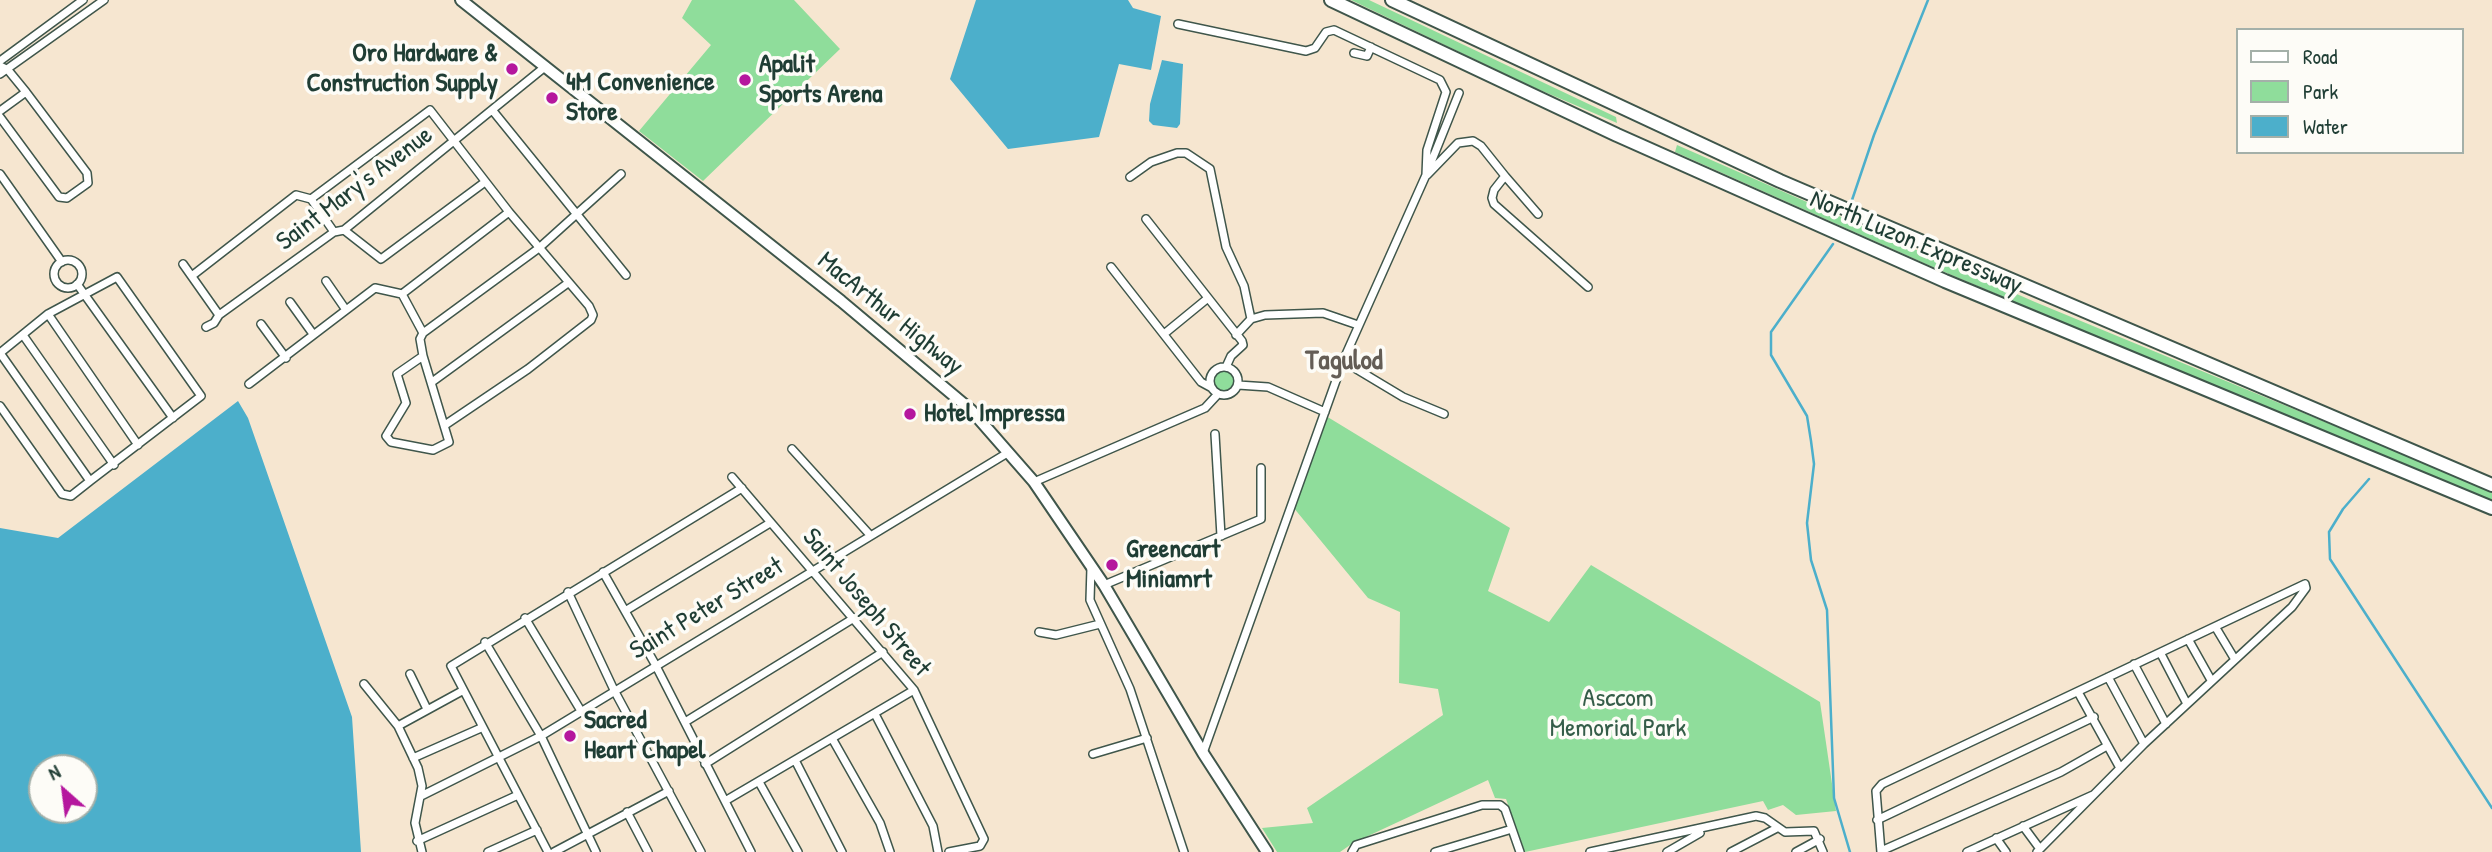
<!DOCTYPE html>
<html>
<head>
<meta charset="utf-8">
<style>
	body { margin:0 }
	#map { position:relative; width:2492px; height:852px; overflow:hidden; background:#f6e6d0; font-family:"Patrick Hand",sans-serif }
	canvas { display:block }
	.legend { position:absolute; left:2236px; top:28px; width:228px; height:126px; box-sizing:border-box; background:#fdfcf7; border:2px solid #a4b0a9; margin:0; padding:9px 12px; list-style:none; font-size:21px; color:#1f3d34 }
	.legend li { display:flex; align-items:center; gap:14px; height:35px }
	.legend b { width:35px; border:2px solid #a4b0a9 }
	.north { position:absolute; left:28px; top:754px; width:70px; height:70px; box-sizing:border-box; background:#fdfcf7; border:2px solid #a4b0a9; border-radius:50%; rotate:332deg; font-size:19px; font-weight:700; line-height:28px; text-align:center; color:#1f3d34 }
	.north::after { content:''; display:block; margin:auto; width:24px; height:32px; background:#b5179e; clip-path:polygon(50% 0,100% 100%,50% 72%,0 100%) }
</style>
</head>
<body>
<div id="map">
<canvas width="2492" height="852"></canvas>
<ul class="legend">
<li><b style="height:9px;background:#fff"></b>Road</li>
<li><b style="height:19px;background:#8fdd9b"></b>Park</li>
<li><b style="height:19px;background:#4cafcb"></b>Water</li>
</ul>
<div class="north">N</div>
</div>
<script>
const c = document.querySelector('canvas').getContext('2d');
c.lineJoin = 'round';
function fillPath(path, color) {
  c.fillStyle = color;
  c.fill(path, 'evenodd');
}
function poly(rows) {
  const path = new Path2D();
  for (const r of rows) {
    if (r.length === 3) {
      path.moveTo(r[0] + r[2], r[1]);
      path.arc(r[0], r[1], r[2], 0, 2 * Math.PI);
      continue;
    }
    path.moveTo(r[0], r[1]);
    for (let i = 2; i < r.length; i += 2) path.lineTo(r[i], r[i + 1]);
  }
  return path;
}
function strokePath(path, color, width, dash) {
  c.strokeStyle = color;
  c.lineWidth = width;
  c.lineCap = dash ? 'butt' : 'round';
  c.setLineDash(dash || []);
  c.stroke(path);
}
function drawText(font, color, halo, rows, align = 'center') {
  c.font = font + ' "Patrick Hand",sans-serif';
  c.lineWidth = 7;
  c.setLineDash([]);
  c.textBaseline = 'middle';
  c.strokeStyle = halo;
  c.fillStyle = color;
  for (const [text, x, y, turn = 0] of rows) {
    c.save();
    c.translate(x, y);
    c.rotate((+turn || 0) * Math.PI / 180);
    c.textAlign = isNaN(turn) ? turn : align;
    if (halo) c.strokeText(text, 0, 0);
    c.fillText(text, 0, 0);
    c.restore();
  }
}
fillPath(poly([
	[692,0,794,0,840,49,703,181,639,131,711,45,682,18],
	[1351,0,1369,0,1616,117,1617,123,1526,84],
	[1677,145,2035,302,2492,491,2492,500,2310,427,1935,268,1675,152],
	[1224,381,10],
	[1326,416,1510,528,1488,591,1549,622,1591,565,1820,702,1836,811,1796,815,1783,805,1768,810,1763,801,1525,852,1506,799,1495,798,1488,780,1353,843,1340,852,1277,852,1262,828,1313,823,1307,808,1443,715,1438,689,1399,683,1400,612,1368,598,1293,507]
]), '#8fdd9b');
fillPath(poly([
	[976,0,1128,0,1133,8,1161,16,1151,70,1119,64,1099,137,1008,149,950,79],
	[1162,60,1183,64,1180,124,1177,128,1153,125,1149,121,1150,104],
	[238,401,248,418,352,717,361,852,0,852,0,528,58,538],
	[84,768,84,810,42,810,42,768]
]), '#4cafcb');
strokePath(poly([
	[1851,203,1874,135,1928,0],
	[1833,244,1771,332,1771,355,1807,416,1811,441,1814,464,1807,523,1811,560,1827,610,1834,798,1850,852],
	[2369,479,2343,509,2329,532,2330,559,2492,808]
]), '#4cafcb', 2.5);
const minor = poly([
	[1178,24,1306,51,1315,48,1326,32,1334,30,1440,80,1446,92,1427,150,1426,175],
	[1354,53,1367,56,1371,47],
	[0,61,83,0],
	[0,66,8,70,26,92,87,173,88,183,67,198,59,197,0,117],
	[0,74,104,0],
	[0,111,26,92],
	[493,111,626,275],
	[0,174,62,262],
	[1427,175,1458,143,1473,141,1481,146,1505,176,1494,190,1492,198,1494,204,1588,287],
	[1505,176,1538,214],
	[1130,177,1151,162,1177,153,1186,153,1210,169,1226,247,1244,286,1251,319],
	[311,199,334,232],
	[1146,219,1242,341,1243,345,1231,356,1226,367],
	[344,230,381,259,485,182],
	[68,274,14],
	[183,264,219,315],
	[1111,267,1201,382,1212,388],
	[193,275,296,195,311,199,430,110,509,212,589,306,593,315,591,320,528,369,445,425],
	[326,281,346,310],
	[77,284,173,418],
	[402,294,423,333,420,339,423,356,449,442,433,450,391,442,386,436,406,403,397,374,423,356],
	[290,302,313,334],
	[48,314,138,445],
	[261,324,286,358],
	[206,327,214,323,219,315,334,232,344,230,546,66],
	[423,333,539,248,621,174],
	[1164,334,1208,298],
	[23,335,114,465],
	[1236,335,1251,319,1265,315,1323,313,1358,325],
	[0,353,48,314,117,277,201,396,90,481,0,353],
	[1343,361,1403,397,1444,414],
	[1224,381,14],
	[432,382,568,283],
	[249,384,375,288,402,294,509,212],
	[1238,385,1268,387,1325,412],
	[0,406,62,494,71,496,90,481],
	[1215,434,1221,536],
	[792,449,870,535],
	[732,477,914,690,984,839,980,846,949,852],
	[1034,482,1205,408,1218,394],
	[1091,567,1090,600,1130,689,1184,852],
	[603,572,655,664,751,852],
	[1104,585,1261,519,1261,468],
	[568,592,614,690,701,852],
	[625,611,770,523],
	[525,618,581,711],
	[2216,628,2234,658],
	[1039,632,1056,635,1100,624],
	[2188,639,2211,680],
	[485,642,541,736,596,852],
	[2161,654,2187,704],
	[2134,664,2166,724],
	[410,674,427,709],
	[2108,677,2144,744],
	[364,684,398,726,418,768,422,786,415,823,422,852],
	[2078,692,2120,768],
	[875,714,933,826,938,852],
	[685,722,854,618],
	[398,726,462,691],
	[833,740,880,823,890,852],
	[1203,753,1343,361,1426,175,1459,93],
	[1093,754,1147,738],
	[413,758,481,728],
	[796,762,842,852],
	[705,764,883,652],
	[759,782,798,852],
	[421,796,541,736,1009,452],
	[725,801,914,690],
	[627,812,648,852],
	[1877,820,2094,717],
	[2023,826,2040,849],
	[1996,838,2006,852],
	[417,841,518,795],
	[1881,851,2061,772,2107,746],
	[488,852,537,830],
	[548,852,451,666,742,488],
	[554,852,669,791],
	[1352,852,1356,845,1482,805,1500,805,1505,809,1520,852],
	[1435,852,1512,829],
	[1590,852,1756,816,1765,818,1785,832,1814,831,1823,852],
	[1667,852,1700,833],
	[1731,852,1777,828],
	[1796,852,1820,839],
	[1881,852,1876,791,1882,784,2305,584],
	[1967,852,2093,795],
	[2037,852,2144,744,2292,607,2306,588,2305,584]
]);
const trunk = poly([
	[461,0,841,301,971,410,1034,482,1104,585,1203,753,1267,852]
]);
const motorway = poly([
	[1331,0,1617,135,1945,281,2492,508],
	[1392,0,1780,181,2492,485]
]);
strokePath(minor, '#3f564b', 10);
strokePath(trunk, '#3f564b', 14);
strokePath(motorway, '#3f564b', 16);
strokePath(minor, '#fff', 7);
strokePath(trunk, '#fff', 10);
strokePath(motorway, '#fff', 12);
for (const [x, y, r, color] of [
	[512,69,7,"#b5179e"],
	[745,80,7,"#b5179e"],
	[552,98,7,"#b5179e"],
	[910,414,7,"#b5179e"],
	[1112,565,7,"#b5179e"],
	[570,736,7,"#b5179e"]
]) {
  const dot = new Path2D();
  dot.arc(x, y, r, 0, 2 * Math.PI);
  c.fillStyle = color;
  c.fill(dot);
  strokePath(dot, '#fdfcf7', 2.5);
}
drawText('bold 26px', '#1f3d34', '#fdfcf7', [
	["Oro Hardware &",498,54,"right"],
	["Construction Supply",498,84,"right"],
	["Apalit",759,65],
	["Sports Arena",759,95],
	["4M Convenience",566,83],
	["Store",566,113],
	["Hotel Impressa",924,414],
	["Greencart",1126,550],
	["Miniamrt",1126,580],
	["Sacred",584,721],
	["Heart Chapel",584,751]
], 'left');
drawText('26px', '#1f3d34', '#fdfcf7', [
	["Saint Mary's Avenue",355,189,-37],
	["North Luzon Expressway",1916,243,23],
	["MacArthur Highway",890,314,39],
	["Saint Joseph Street",866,603,50],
	["Saint Peter Street",707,609,-31]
]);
drawText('26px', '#355d49', '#fdfcf7', [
	["Asccom",1618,699],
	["Memorial Park",1618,729]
]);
drawText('bold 28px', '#645d55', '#fdfcf7', [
	["Tagulod",1344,362]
]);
</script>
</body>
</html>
